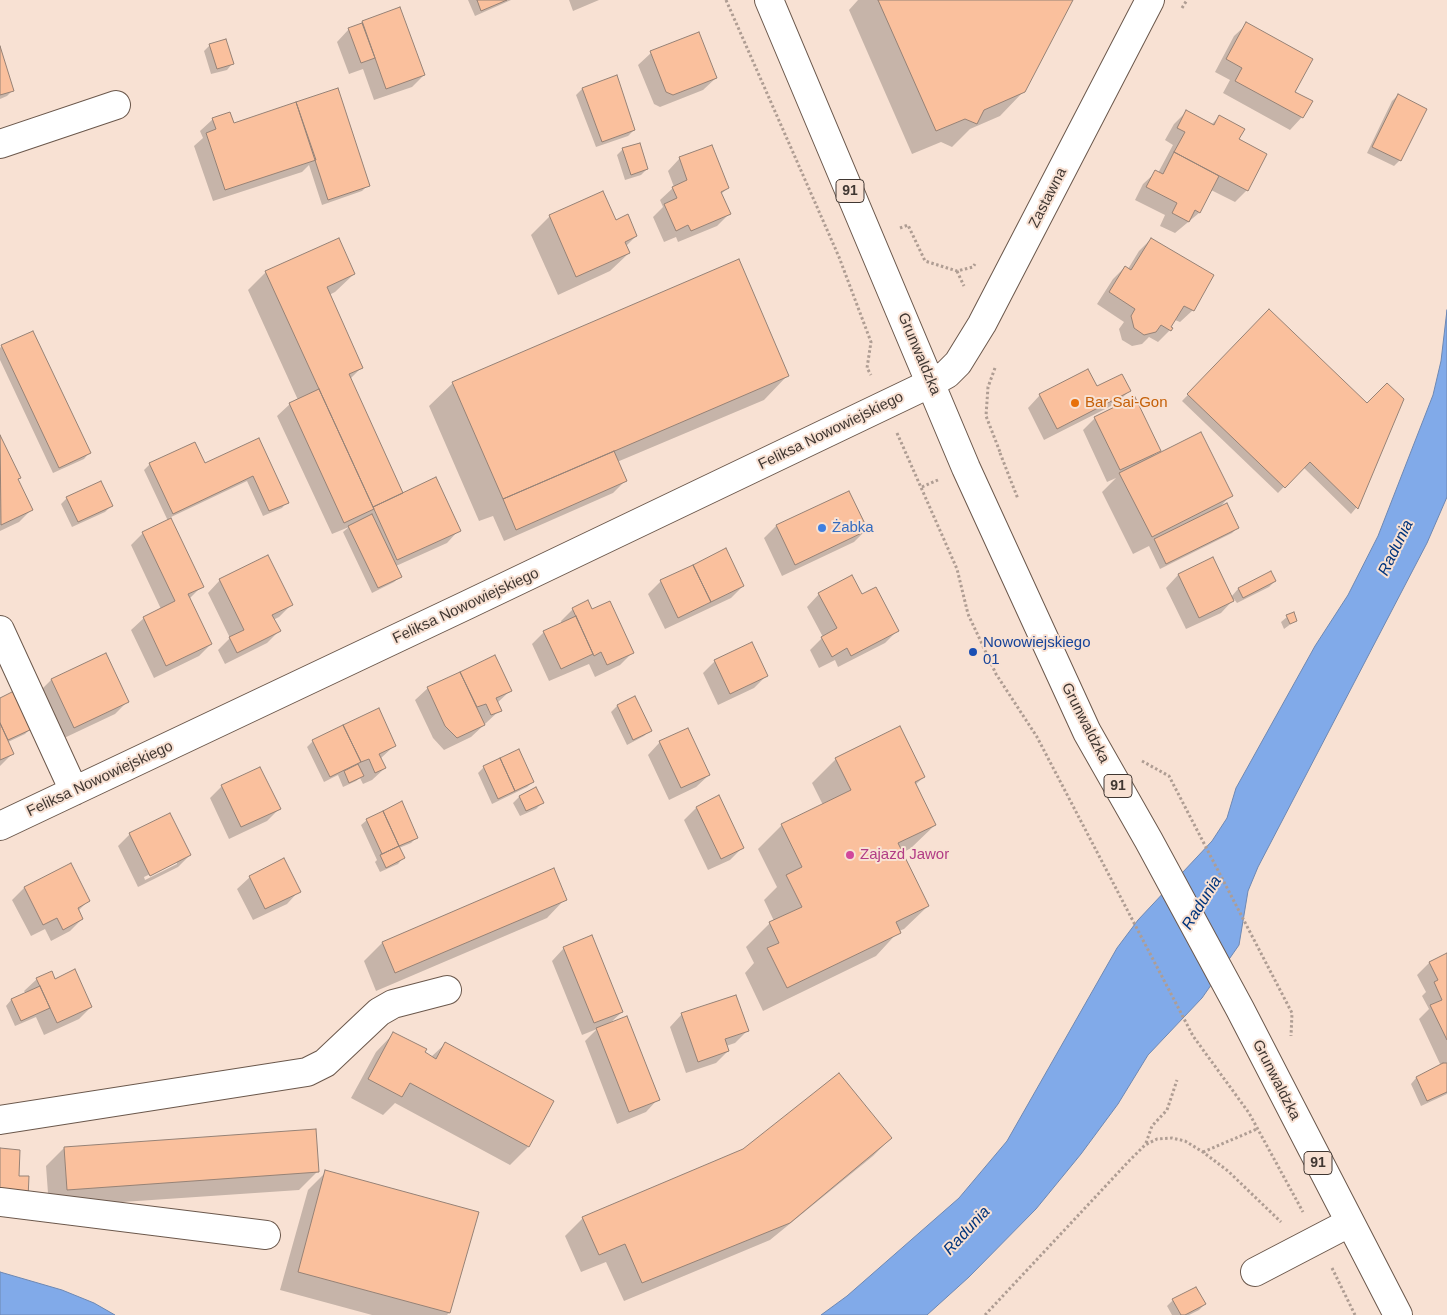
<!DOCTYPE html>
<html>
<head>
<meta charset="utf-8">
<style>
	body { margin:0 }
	canvas { display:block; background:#f8e1d3 }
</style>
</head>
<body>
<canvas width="1447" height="1315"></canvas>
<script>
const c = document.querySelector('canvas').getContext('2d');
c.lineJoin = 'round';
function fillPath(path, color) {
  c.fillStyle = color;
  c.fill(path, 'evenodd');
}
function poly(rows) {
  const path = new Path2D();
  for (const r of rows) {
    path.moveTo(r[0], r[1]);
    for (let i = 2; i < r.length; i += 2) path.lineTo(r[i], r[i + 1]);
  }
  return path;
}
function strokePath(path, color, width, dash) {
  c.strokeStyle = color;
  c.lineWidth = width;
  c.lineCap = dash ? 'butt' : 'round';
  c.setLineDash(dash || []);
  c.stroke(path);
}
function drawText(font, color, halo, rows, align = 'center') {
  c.font = font + ' Helvetica,sans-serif';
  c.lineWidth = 4;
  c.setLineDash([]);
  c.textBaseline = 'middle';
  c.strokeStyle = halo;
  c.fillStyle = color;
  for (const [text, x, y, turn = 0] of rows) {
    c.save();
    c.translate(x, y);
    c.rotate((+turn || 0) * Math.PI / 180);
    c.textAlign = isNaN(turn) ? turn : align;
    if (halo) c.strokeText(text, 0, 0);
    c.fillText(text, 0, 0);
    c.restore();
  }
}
const water = poly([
	[1447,310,1447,497,1427,543,1258,867,1248,891,1239,945,1202,998,1148,1055,1118,1104,1081,1154,1036,1209,969,1277,927,1315,821,1315,847,1296,959,1198,1007,1141,1117,948,1138,920,1212,841,1227,818,1236,788,1315,646,1348,595,1378,536,1433,395,1441,361,1447,310],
	[0,1272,62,1290,94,1303,115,1315,0,1315,0,1272]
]);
fillPath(water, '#81aae9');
strokePath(water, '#6e88b2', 1);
fillPath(poly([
	[468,0,511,0,475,16],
	[569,0,599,0,573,11],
	[858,0,1071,0,1024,91,1000,116,970,129,952,147,941,142,912,154,849,10],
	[399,9,424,75,412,87,374,100,363,69,349,74,337,42,349,29,362,23],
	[1247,24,1294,92,1302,117,1290,130,1223,93,1230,80,1215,72,1234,36],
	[210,45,232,64,227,70,211,74,204,51],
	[0,50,13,90,7,96,0,99],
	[651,53,716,78,703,90,660,107,654,104,638,65],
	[582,89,634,130,628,136,596,147,576,95],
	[1398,95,1400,160,1394,166,1367,153,1392,101],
	[296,104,368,185,362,191,322,205,309,165,302,172,213,201,194,146,203,138,200,131,213,119,233,125],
	[1186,112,1211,125,1219,117,1238,140,1247,190,1235,202,1211,190,1199,213,1175,233,1160,226,1165,215,1135,200,1143,184,1156,172,1158,173,1173,145,1165,140,1174,124],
	[623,149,647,169,641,175,625,180,617,155],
	[680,158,728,188,721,194,730,213,717,226,678,242,676,237,664,242,653,217,663,207,660,200,674,187,668,171],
	[550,216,616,221,636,236,626,246,629,253,610,271,558,295,531,235],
	[1151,239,1193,310,1180,322,1175,320,1170,327,1170,330,1158,342,1149,337,1142,344,1132,346,1122,340,1119,329,1124,322,1097,304,1113,279,1125,267,1128,269,1139,251],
	[266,272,354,274,335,292,329,295,362,367,350,379,402,494,459,530,447,543,396,566,400,577,394,582,372,593,343,532,349,527,332,534,277,416,290,404,298,400,248,290],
	[1269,311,1367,405,1403,399,1356,508,1351,514,1303,467,1278,493,1182,401],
	[2,346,89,453,84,459,53,473,0,360,0,348],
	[787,376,764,400,617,462,625,481,613,493,504,541,493,516,479,521,429,406,453,383],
	[1096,388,1129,391,1117,403,1044,440,1028,408,1040,395],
	[1095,418,1159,450,1152,457,1231,495,1220,507,1238,527,1232,533,1160,569,1149,546,1133,554,1102,492,1116,478,1107,482,1083,430],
	[0,438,19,478,17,480,31,510,19,522,0,531],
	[258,439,287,502,282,508,263,516,247,481,169,518,202,586,189,599,211,644,199,656,154,678,131,630,144,618,161,609,131,545,143,533,168,521,144,470,150,464,204,465],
	[100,483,111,506,105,512,72,527,61,504,67,498],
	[848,492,866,530,854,542,782,576,764,538,776,526],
	[726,550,743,586,731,598,665,629,648,594,661,581],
	[1213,559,1231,597,1238,589,1271,573,1275,581,1269,587,1237,603,1234,599,1221,613,1186,629,1166,588,1178,575],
	[220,580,291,605,279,617,273,620,279,631,267,643,225,664,218,650,230,638,208,593],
	[819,594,861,596,898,630,885,643,838,667,835,660,819,668,810,650,823,637,807,607],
	[573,609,592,611,632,653,620,665,595,677,589,664,549,681,532,644,544,632,562,624,561,621],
	[1287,617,1296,620,1284,629,1281,622],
	[105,655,127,702,115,714,62,739,39,692,51,680],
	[495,656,511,690,497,703,500,710,471,737,444,750,433,738,415,700,428,688],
	[715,661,766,676,754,688,718,705,703,673],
	[634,698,650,730,644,736,627,745,611,712,617,706],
	[0,699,31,728,25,734,8,742,13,753,0,766],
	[313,741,395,745,380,759,385,768,372,780,363,784,360,778,356,781,343,787,338,775,324,782,307,747],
	[660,742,709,775,696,787,669,800,648,755],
	[836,759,924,777,915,785,935,825,911,848,902,853,928,906,904,929,899,931,876,956,763,1011,745,973,754,963,746,947,770,923,774,921,764,900,777,887,758,849,782,825,823,805,812,783],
	[484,767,533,782,527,787,492,804,478,773],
	[222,786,279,809,267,821,229,839,210,798],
	[536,789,542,803,536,809,520,816,513,803,519,797],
	[696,808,742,848,730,860,708,870,684,820],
	[367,820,417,837,411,843,399,848,403,858,398,864,380,872,375,862,377,860,361,825],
	[130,834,190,855,178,867,138,887,118,846],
	[177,861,177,864,145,880,144,877],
	[283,860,299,891,287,904,253,920,237,889,250,877],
	[553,870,565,899,547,918,376,991,364,961,382,943],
	[24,888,88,901,78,911,82,919,70,931,51,941,45,929,31,936,12,900],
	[564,948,622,1012,609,1024,658,1099,646,1112,617,1124,585,1041,597,1029,582,1035,552,961],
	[1447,954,1447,1094,1421,1106,1411,1084,1416,1078,1441,1066,1419,1019,1429,1009,1422,996,1426,992,1417,975,1429,963],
	[37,979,54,981,91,1007,79,1019,44,1035,36,1017,15,1026,6,1006,11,1000,26,994,24,991],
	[682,1014,747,1031,735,1043,726,1046,728,1051,716,1063,686,1073,670,1027],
	[394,1033,431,1057,445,1044,528,1147,510,1165,395,1103,383,1115,351,1098,376,1052],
	[891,1138,873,1156,770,1240,624,1301,606,1262,581,1272,565,1236,583,1218],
	[64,1148,317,1172,299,1190,49,1207,46,1166],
	[326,1172,449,1313,447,1315,372,1315,280,1290,308,1190],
	[1173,1300,1205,1304,1199,1310,1189,1315,1172,1315,1167,1306]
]), '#0003');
const building = poly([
	[477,0,507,0,481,11,477,0],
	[878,0,1073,0,1025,92,984,110,977,124,965,119,936,131,878,0],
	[400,7,425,75,386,89,362,21,400,7],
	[1246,22,1313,59,1295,92,1313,101,1303,118,1235,81,1242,68,1226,59,1246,22],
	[362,23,375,58,361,63,348,28,362,23],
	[699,32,717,78,673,95,666,92,650,51,699,32],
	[226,39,234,64,217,69,209,44,226,39],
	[0,46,14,91,0,95,0,46],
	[617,75,635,130,602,142,582,88,617,75],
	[338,88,370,186,328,200,296,102,338,88],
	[1398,94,1427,109,1401,161,1372,147,1398,94],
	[296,102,316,160,225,190,206,133,216,129,212,118,230,112,234,123,296,102],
	[1186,110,1214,125,1219,115,1245,129,1239,139,1267,154,1248,191,1174,152,1185,132,1177,128,1186,110],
	[640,143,648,169,631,175,622,148,640,143],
	[712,145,729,188,721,192,731,214,691,231,688,225,676,231,664,204,677,198,672,187,687,180,679,157,712,145],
	[1174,152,1219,176,1200,213,1195,210,1189,222,1172,213,1177,203,1146,187,1155,170,1163,174,1174,152],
	[603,191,616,220,628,214,637,236,625,242,630,253,576,277,549,215,603,191],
	[339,238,355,274,327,287,363,368,349,374,403,493,373,507,265,271,339,238],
	[1151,238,1214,275,1194,311,1184,306,1171,327,1173,328,1171,331,1161,325,1156,332,1144,335,1134,328,1131,316,1135,309,1109,292,1125,266,1131,270,1151,238],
	[739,259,789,376,503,499,452,382,739,259],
	[1269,309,1367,403,1387,383,1404,399,1358,509,1310,462,1285,488,1187,394,1269,309],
	[33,331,91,453,59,468,1,345,33,331],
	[1088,369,1097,386,1122,374,1131,391,1057,429,1039,394,1088,369],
	[319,389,374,509,344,523,289,403,319,389],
	[1135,397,1161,451,1120,470,1094,417,1135,397],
	[1201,432,1233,496,1152,537,1119,473,1201,432],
	[0,435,21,478,18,479,33,510,1,525,0,435],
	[259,438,289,503,269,511,253,476,173,514,149,463,195,442,205,463,259,438],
	[614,451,627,481,516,530,503,499,614,451],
	[436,477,461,531,397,560,373,507,436,477],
	[101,481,113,506,78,522,66,497,101,481],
	[849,491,868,530,795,565,776,525,849,491],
	[1227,503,1239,528,1166,564,1154,539,1227,503],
	[372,514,402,577,378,588,348,526,372,514],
	[171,518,204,587,188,594,212,644,166,666,143,617,175,601,142,532,171,518],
	[726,548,744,586,711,602,693,565,726,548],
	[268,555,293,605,272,615,281,631,237,653,229,637,244,630,219,579,268,555],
	[1213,557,1234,601,1199,618,1178,574,1213,557],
	[693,565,711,602,678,618,660,580,693,565],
	[1271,571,1276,581,1243,598,1238,588,1271,571],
	[852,575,862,594,876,587,899,631,851,656,847,648,832,657,821,637,837,628,818,593,852,575],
	[588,600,592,609,610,601,634,653,607,665,601,652,594,656,572,608,588,600],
	[1294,612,1297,621,1290,624,1286,615,1294,612],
	[576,616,593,654,561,669,543,631,576,616],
	[752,642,768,676,730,694,714,660,752,642],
	[106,653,129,702,74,728,51,679,106,653],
	[495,655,512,691,496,698,502,711,491,715,486,704,477,707,460,672,495,655],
	[460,672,485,725,457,738,445,726,427,687,460,672],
	[14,691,32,729,8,740,0,723,0,698,14,691],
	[635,696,652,731,633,740,617,705,635,696],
	[379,708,396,746,379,754,386,768,375,773,369,759,361,762,343,725,379,708],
	[0,723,14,754,0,760,0,723],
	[343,725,361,762,330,777,312,740,343,725],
	[900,726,925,777,915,782,936,825,898,843,929,906,896,922,901,933,787,988,767,948,779,943,769,922,802,907,786,875,802,867,781,824,851,790,835,758,900,726],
	[688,728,710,775,681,788,659,741,688,728],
	[519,749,534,782,515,791,500,758,519,749],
	[500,758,515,791,498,799,483,766,500,758],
	[358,764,364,776,349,783,344,771,358,764],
	[260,767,281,809,241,827,221,785,260,767],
	[536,787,544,803,526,811,519,796,536,787],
	[719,795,744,848,721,859,696,807,719,795],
	[402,801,418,838,399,846,383,811,402,801],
	[383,811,399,846,382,854,366,819,383,811],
	[170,813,191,855,150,876,129,833,170,813],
	[399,846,405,858,386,868,380,855,399,846],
	[284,858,301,892,265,909,249,876,284,858],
	[71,863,90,901,78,908,83,919,63,930,57,918,43,925,24,887,71,863],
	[554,868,567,900,395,973,382,942,554,868],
	[592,935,623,1012,594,1023,563,947,592,935],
	[1447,953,1447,1040,1430,1005,1442,1000,1434,982,1438,980,1429,962,1447,953],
	[75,969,92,1007,57,1023,36,978,52,971,55,979,75,969],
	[40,986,50,1008,21,1021,11,999,40,986],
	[736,995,749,1031,725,1039,729,1051,698,1062,681,1013,736,995],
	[627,1016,660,1100,629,1112,596,1028,627,1016],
	[393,1032,427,1049,425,1052,436,1059,445,1042,554,1101,529,1147,410,1083,402,1097,368,1079,393,1032],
	[1443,1063,1447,1063,1447,1092,1427,1101,1416,1077,1443,1063],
	[839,1073,892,1138,790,1223,642,1283,625,1244,599,1255,582,1217,743,1149,839,1073],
	[316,1129,319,1172,67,1190,64,1147,316,1129],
	[0,1148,20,1150,19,1176,29,1176,28,1198,0,1197,0,1148],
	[325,1170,479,1212,450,1313,298,1272,325,1170],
	[1196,1287,1206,1304,1185,1315,1181,1315,1172,1299,1196,1287]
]);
fillPath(building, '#fac09d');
strokePath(building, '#968276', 1);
const minor = poly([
	[0,144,116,105],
	[0,630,74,791],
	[0,826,467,605,931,383],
	[0,1120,307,1072,325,1063,379,1012,393,1004,447,990],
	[0,1202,266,1235],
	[1255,1272,1349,1223]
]);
const major = poly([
	[769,0,966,468,1087,732,1149,841,1240,1009,1398,1315],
	[931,383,947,374,958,363,982,324,1150,0]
]);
strokePath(minor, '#6b584c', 30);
strokePath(major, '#6b584c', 30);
strokePath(poly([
	[726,0,839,257,871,342,867,368,871,375],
	[1182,8,1187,0],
	[900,228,908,225,925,261,957,271,973,267,975,264],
	[957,271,964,286],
	[995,368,988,387,986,416,1000,452],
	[897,433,957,569,968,614,996,674,1037,737,1193,1036,1249,1113,1303,1212],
	[1000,453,1018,499],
	[922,487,938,480],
	[1142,761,1169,776,1292,1013,1291,1036],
	[1146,1143,1152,1126,1167,1110,1177,1080],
	[1203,1152,1257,1129],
	[1332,1268,1355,1315],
	[985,1315,1129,1161,1145,1145,1157,1139,1172,1138,1185,1141,1203,1152,1228,1171,1281,1222]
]), '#af9d93', 3, [2.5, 2.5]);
strokePath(minor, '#fff', 28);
strokePath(major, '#fff', 28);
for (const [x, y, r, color] of [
	[1075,403,5,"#e8710a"],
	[822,528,5,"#3f7fe0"],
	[973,652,5,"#1a4fb4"],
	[850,855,5,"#d1479c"]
]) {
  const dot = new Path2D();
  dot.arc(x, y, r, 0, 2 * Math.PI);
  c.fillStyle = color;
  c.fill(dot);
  strokePath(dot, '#f8e1d3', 2);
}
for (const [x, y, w] of [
	[850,191,28],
	[1118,786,28],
	[1318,1163,28]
]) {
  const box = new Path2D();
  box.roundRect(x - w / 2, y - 11.5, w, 23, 4);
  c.fillStyle = '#f8e1d3';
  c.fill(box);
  strokePath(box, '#403732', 1);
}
drawText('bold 14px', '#403732', null, [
	["91",850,191],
	["91",1118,786],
	["91",1318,1163]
]);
drawText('15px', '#403732', '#f8e1d3', [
	["Zastawna",1048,198,-63],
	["Grunwaldzka",919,354,67],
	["Feliksa Nowowiejskiego",831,431,-26],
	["Feliksa Nowowiejskiego",466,606,-25],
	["Grunwaldzka",1085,723,63],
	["Feliksa Nowowiejskiego",100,779,-25],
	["Grunwaldzka",1276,1080,63]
]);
drawText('15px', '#c56008', '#f8e1d3', [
	["Bar Sai-Gon",1085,403]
], 'left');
drawText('15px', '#366cbe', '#f8e1d3', [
	["Żabka",832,528]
], 'left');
drawText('15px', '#164399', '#f8e1d3', [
	["Nowowiejskiego",983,643],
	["01",983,660]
], 'left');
drawText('15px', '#b23c85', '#f8e1d3', [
	["Zajazd Jawor",860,855]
], 'left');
drawText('italic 16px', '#00347c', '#f8e1d3', [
	["Radunia",1396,548,-64],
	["Radunia",1202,903,-58],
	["Radunia",967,1231,-47]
]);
</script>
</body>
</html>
